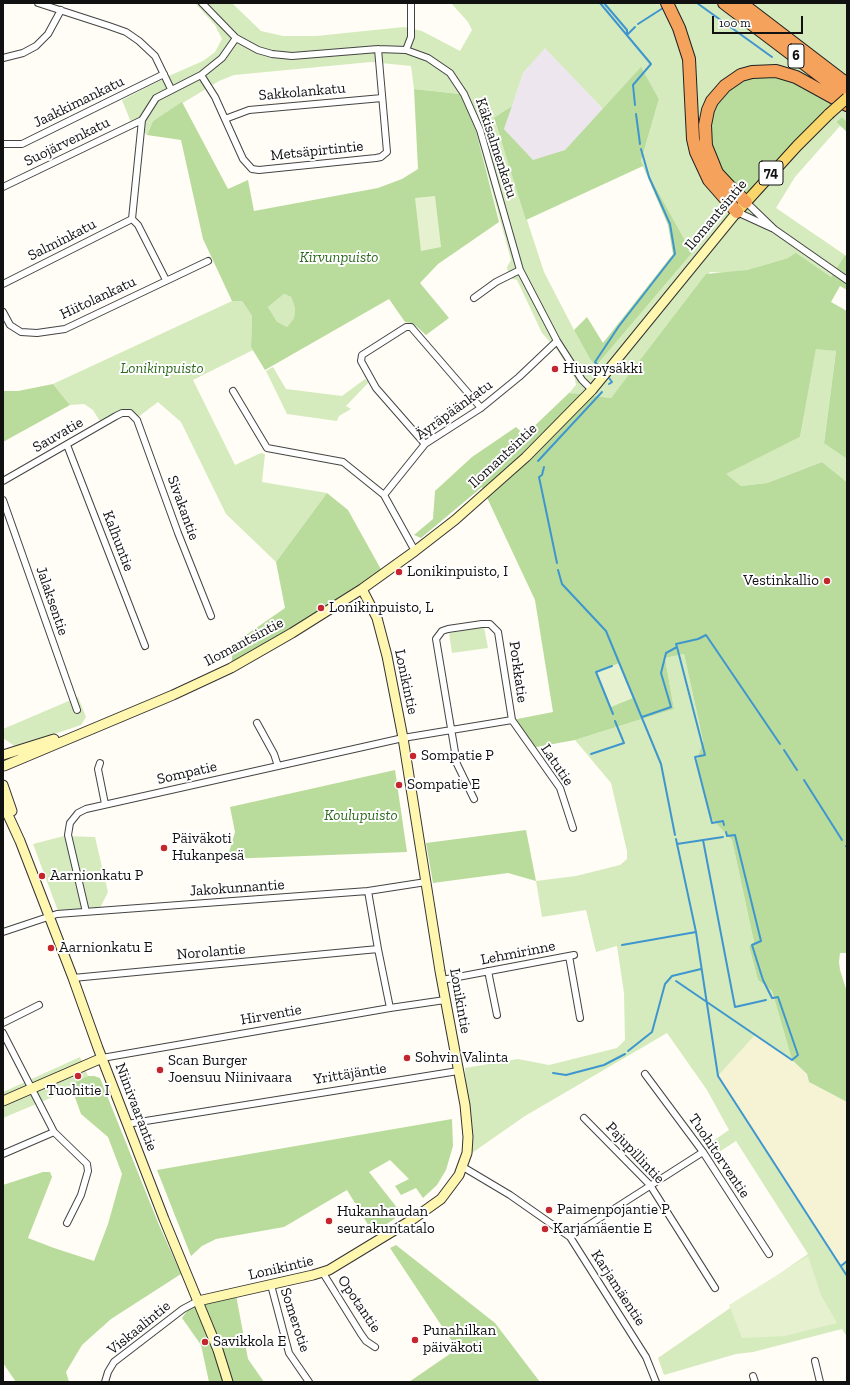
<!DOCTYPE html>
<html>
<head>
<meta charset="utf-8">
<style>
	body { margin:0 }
	#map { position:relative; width:850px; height:1385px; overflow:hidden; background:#fffdf5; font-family:"Zilla Slab",serif }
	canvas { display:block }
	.frame { position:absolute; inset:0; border:4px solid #111; pointer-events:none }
	.scale { position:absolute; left:712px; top:16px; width:91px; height:18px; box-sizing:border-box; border:2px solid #111; border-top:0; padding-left:5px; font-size:12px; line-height:14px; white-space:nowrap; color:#111; -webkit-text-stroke:3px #fff; paint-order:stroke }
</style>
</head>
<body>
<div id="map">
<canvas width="850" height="1385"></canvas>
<div class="frame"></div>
<div class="scale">100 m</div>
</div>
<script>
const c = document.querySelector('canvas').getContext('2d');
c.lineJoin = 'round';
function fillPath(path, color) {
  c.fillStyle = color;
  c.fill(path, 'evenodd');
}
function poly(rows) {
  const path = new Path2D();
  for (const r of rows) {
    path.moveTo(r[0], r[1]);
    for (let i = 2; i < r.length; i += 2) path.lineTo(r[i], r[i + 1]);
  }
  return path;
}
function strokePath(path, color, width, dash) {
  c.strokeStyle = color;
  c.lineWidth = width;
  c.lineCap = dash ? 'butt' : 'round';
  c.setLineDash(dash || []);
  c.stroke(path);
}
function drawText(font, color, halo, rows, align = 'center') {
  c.font = font + ' "Zilla Slab",serif';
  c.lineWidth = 4;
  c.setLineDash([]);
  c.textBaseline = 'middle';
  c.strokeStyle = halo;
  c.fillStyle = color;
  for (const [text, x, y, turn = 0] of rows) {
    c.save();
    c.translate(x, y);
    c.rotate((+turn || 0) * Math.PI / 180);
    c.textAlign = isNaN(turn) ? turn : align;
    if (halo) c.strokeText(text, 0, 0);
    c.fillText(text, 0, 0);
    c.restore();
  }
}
fillPath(poly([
	[545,47,603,109,565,150,533,161,504,129,523,73]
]), '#eee6ef');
fillPath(poly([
	[755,1035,792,1060,807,1074,809,1082,847,1102,847,1261,841,1266,718,1076]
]), '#f6f3d4');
fillPath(poly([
	[195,3,232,3,261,31,283,36,316,36,404,27,422,31,460,51,472,30,468,22,451,3,847,3,847,92,743,201,585,396,569,393,576,385,575,379,558,351,542,333,517,280,509,278,507,267,511,260,476,131,460,94,414,89,411,66,371,62,234,75,219,81,153,121,147,135,130,120,122,100,171,75,203,61,215,52,222,39,215,25],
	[545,48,603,109,641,68,659,99,641,161,692,253,596,366,590,359,574,330,544,272,494,119,512,106,523,73],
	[847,105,847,122,842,117,836,122,840,126,795,177,776,208,845,255,831,277,788,258,747,270,729,273,710,272,611,398,588,396,763,185,836,113],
	[284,294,291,297,295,308,294,318,287,327,277,323,268,307],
	[232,301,242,301,252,316,251,347,253,350,193,380,235,465,261,453,265,454,262,482,327,493,276,562,226,514,181,422,158,402,138,417,131,412,101,423,93,410,84,404,70,405,53,384],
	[816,348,836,351,824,442,847,459,847,482,822,462,767,483,741,486,725,474,800,437],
	[273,367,286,389,342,396,365,379,369,382,346,406,351,409,339,416,337,421,287,414,266,371],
	[484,627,488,648,452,653,449,633],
	[684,654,703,741,696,763,709,816,732,840,754,942,749,946,758,980,772,991,792,1060,755,1035,718,1076,840,1266,847,1261,847,1337,842,1329,753,1352,736,1354,664,1375,658,1358,808,1254,736,1141,713,1156,707,1145,729,1130,707,1090,667,1033,525,1116,469,1155,465,1068,518,1059,549,1065,617,1048,625,1040,624,993,617,946,596,952,586,910,542,917,536,881,576,876,620,865,627,859,627,851,611,783,575,740,674,709,665,658],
	[78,697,86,717,81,725,16,747,3,738,3,729],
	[64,836,95,837,108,892,100,908,58,911,33,844],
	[80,1057,88,1076,74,1082,72,1089,3,1118,3,1092]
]), '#d5ebbd');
fillPath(poly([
	[641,67,659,99,641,161,692,253,596,366,590,359,574,330,587,317,603,343,673,254,668,225,643,166,526,220,494,118,512,106,504,129,533,160,565,150],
	[777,73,837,101,745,199,732,187,711,155,709,112,733,82],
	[414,89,460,94,463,98,476,131,499,222,438,264,420,283,449,318,426,335,416,326,411,323,405,322,389,299,265,370,251,347,252,316,242,301,232,301,203,239,181,140,147,135,153,121,182,102,228,189,248,180,254,211,378,188,402,179,418,169],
	[284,294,291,297,295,308,294,318,287,327,277,322,268,307],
	[842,117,847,122,847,132,836,122],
	[796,253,831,277,845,255,847,256,847,290,840,286,831,302,847,311,847,459,824,443,836,351,816,349,800,437,726,474,741,486,767,483,822,462,847,482,847,953,840,953,839,962,840,970,847,992,847,1102,809,1082,807,1074,792,1060,772,991,758,980,749,946,754,942,732,840,709,816,696,763,703,741,684,654,665,658,674,709,575,740,531,748,512,720,553,712,535,600,482,487,421,538,414,535,433,519,435,491,472,457,516,427,525,435,569,393,611,398,706,274,747,270,788,258],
	[53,384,70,405,3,442,3,391,18,391],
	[327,493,348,510,383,573,231,669,233,644,285,608,276,562],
	[395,770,407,852,227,859,235,832,230,807],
	[526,830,536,881,508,873,433,883,426,843],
	[88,1076,94,1076,100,1078,159,1225,181,1274,111,1319,82,1345,66,1372,69,1382,16,1382,3,1363,3,1185,43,1172,50,1172,52,1177,28,1238,54,1248,94,1261,108,1224,122,1174,108,1137,81,1114,72,1089,74,1082],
	[452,1119,453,1146,446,1170,437,1185,423,1198,416,1188,401,1195,395,1186,409,1179,390,1160,369,1172,402,1214,373,1233,347,1190,284,1227,216,1239,202,1246,191,1256,157,1170],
	[396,1245,495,1323,540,1382,409,1382,457,1349,390,1248],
	[236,1295,248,1359,264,1382,209,1382,201,1345,182,1318,189,1308]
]), '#b9dc9c');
fillPath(poly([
	[435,196,441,247,421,251,415,198],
	[619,663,633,698,611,707,597,672],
	[808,1256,821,1295,837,1323,785,1336,742,1338,729,1305]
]), '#e6f2cf');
strokePath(poly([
	[600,3,651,64,633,85,635,105],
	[604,3,627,30,627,34],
	[697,3,772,57],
	[638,24,663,8],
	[628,34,635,27],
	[636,114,640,144],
	[602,370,595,362,619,326,675,254,670,224,649,177,641,149],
	[609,378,612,382,609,384],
	[538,461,602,392],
	[544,467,542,475,539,477,557,563],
	[558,570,562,584,606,631,661,764,675,835],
	[677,647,705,755,695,757,712,823,723,821,724,825],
	[612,666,596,672,613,714],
	[642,717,671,707,661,673,666,653,677,647,676,644,698,639,706,635,780,744],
	[784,750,797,770],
	[591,754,624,743,615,721],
	[804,780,842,840],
	[726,832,727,836],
	[727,836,735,835,761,941,752,945,763,980,772,998],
	[676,839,696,932,718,1076,847,1276],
	[703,840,735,1007,766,1000],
	[677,844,723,837],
	[846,846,847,847],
	[622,945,696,932],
	[676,981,792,1060,798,1055,778,997,773,998],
	[628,1051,652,1032,665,984,672,976,701,969],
	[553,1073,566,1075,604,1065,625,1054],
	[841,1266,847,1261]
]), '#3f96cf', 2);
const street = poly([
	[38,3,109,26,126,32,139,41,155,56,171,89],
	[202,3,236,38,258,50,272,54,292,56,378,49,406,50,428,58,450,73,464,94,480,130,520,270,557,341,582,380,592,390],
	[406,50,411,37,411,3],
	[3,58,23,53,36,46,48,34,61,10],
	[201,75,215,97,243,159,252,169,259,170,376,158,381,157,387,152,378,49],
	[225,119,249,110,382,98],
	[3,144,22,144,164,74],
	[3,187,142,120],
	[746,202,774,229,847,280],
	[737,212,772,228],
	[166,280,138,225,132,219,142,120,156,98,201,75,222,58,236,38],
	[3,284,132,219],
	[474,298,496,282,520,270],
	[3,312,10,325,21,332,37,333,65,329,208,261],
	[233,391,267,448,343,462,384,495],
	[425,444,376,388,361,361,362,355,406,327,411,327,481,408],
	[67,445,145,646],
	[3,481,116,416,122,413,130,413,137,420,178,533,211,616],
	[3,500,77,710],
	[415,551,384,495,425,444,481,408,519,377,557,341],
	[257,723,274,754,278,766],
	[100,763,98,769,105,804],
	[474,799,457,764,436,639,442,631,448,629,482,624,490,624,498,632,512,720,560,788,573,828],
	[86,912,68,835,70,823,78,813,86,809,403,738,512,720],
	[3,932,57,914,368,891,426,882],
	[378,949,390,1008],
	[569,956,580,1018],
	[488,971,497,1015],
	[73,978,378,949,368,891],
	[442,980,574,955],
	[3,1023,39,1005],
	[3,1033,54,1132,87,1164,88,1171,81,1195,67,1223],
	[102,1058,390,1008,445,1000],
	[645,1074,703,1152,769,1254],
	[584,1118,650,1185,715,1288],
	[127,1124,458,1071],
	[3,1154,54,1132],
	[463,1167,510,1195,570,1237,646,1357,656,1382],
	[570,1237,703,1152],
	[323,1273,361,1334,366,1341,375,1347],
	[271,1285,289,1353,309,1382],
	[815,1361,820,1382],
	[753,1376,755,1382],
	[105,1382,108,1372,114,1362,183,1309,198,1301]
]);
const secondary = poly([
	[3,755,54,739],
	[4,766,173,695,231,668,292,633,362,589,415,551,455,520,526,457,592,390,737,212],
	[3,785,12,811],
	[3,804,20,841,73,978,98,1048,164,1219,218,1350,228,1382],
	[3,1101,102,1058],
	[198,1301,313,1275,329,1270,413,1219,441,1199,459,1175,467,1153,468,1137,465,1105,440,971,403,738,387,656,377,618,362,589]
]);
const primary = poly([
	[737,212,797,146,829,114]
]);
const highway = poly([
	[667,3,679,28,689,59,693,139,696,152,709,180,737,212],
	[724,3,847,96],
	[741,3,847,84],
	[746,202,731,188,717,173,706,146,705,125,708,110,712,101,725,86,741,75,752,72,776,71,796,77,847,105]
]);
strokePath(street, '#444', 8);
strokePath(secondary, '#333', 11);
strokePath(primary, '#222', 12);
strokePath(highway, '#222', 14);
strokePath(street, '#fff', 6);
strokePath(secondary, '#fff6b0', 9);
strokePath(primary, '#f9d66b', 10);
strokePath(highway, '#f5a25d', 12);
const primaryBridge = poly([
	[829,114,847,98]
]);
strokePath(primaryBridge, '#222', 12, []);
strokePath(primaryBridge, '#f9d66b', 10);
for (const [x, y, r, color] of [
	[555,369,4,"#c4262e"],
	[399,572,4,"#c4262e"],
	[827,581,4,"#c4262e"],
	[321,608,4,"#c4262e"],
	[413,756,4,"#c4262e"],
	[399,785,4,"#c4262e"],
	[164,848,4,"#c4262e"],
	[42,876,4,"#c4262e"],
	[51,948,4,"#c4262e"],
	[407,1058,4,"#c4262e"],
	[160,1070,4,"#c4262e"],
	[78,1076,4,"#c4262e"],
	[549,1210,4,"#c4262e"],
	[329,1221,4,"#c4262e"],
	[545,1229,4,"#c4262e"],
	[415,1340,4,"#c4262e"],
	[205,1342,4,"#c4262e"]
]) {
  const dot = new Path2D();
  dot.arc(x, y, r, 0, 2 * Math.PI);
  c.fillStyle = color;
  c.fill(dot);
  strokePath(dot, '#fff', 1.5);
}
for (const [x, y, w] of [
	[796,56,16],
	[771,173,24]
]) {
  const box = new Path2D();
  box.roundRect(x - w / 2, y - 12, w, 24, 3);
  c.fillStyle = '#fff';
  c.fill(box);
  strokePath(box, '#111', 1);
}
drawText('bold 14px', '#111', null, [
	["6",796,56],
	["74",771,173]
]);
drawText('15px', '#111', '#fff', [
	["Sakkolankatu",302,92,-5],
	["Jaakkimankatu",79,102,-26],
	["Suojärvenkatu",67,142,-26],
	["Käkisalmenkatu",496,148,72],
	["Metsäpirtintie",317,151,-6],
	["Ilomantsintie",716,215,-50],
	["Salminkatu",62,240,-27],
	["Hiitolankatu",98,298,-25],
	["Äyräpäänkatu",454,410,-36],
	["Sauvatie",58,435,-30],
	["Ilomantsintie",503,456,-43],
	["Sivakantie",183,508,70],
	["Kalhuntie",118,541,69],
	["Jalaksentie",52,601,71],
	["Ilomantsintie",244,642,-28],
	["Porkkatie",518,672,82],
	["Lonikintie",406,682,78],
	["Latutie",557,765,56],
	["Sompatie",187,773,-13],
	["Jakokunnantie",237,888,-4],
	["Norolantie",211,952,-5],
	["Lehmirinne",518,953,-11],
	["Lonikintie",460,1001,80],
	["Hirventie",271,1015,-10],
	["Yrittäjäntie",350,1074,-9],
	["Niinivaarantie",136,1107,69],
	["Pajupillintie",635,1153,47],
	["Tuohitorventie",719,1156,56],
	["Lonikintie",281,1268,-13],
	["Karjamäentie",618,1288,57],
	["Opotantie",359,1304,56],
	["Somerotie",295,1320,72],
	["Viskaalintie",139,1328,-39]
]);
drawText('italic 15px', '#2f6b1f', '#fff', [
	["Kirvunpuisto",339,258],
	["Lonikinpuisto",162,369],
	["Koulupuisto",361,816]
]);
drawText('15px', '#111', '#fff', [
	["Hiuspysäkki",563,369],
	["Lonikinpuisto, I",407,572],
	["Vestinkallio",819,581,"right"],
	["Lonikinpuisto, L",329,608],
	["Sompatie P",421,756],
	["Sompatie E",407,785],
	["Päiväkoti",172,839],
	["Hukanpesä",172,856],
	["Aarnionkatu P",50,876],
	["Aarnionkatu E",59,948],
	["Sohvin Valinta",415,1058],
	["Scan Burger",168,1061],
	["Joensuu Niinivaara",168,1078],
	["Tuohitie I",78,1091,"center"],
	["Paimenpojantie P",557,1210],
	["Hukanhaudan",337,1212],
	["seurakuntatalo",337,1229],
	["Karjamäentie E",553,1229],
	["Punahilkan",423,1331],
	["päiväkoti",423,1348],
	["Savikkola E",213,1342]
], 'left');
</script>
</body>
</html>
